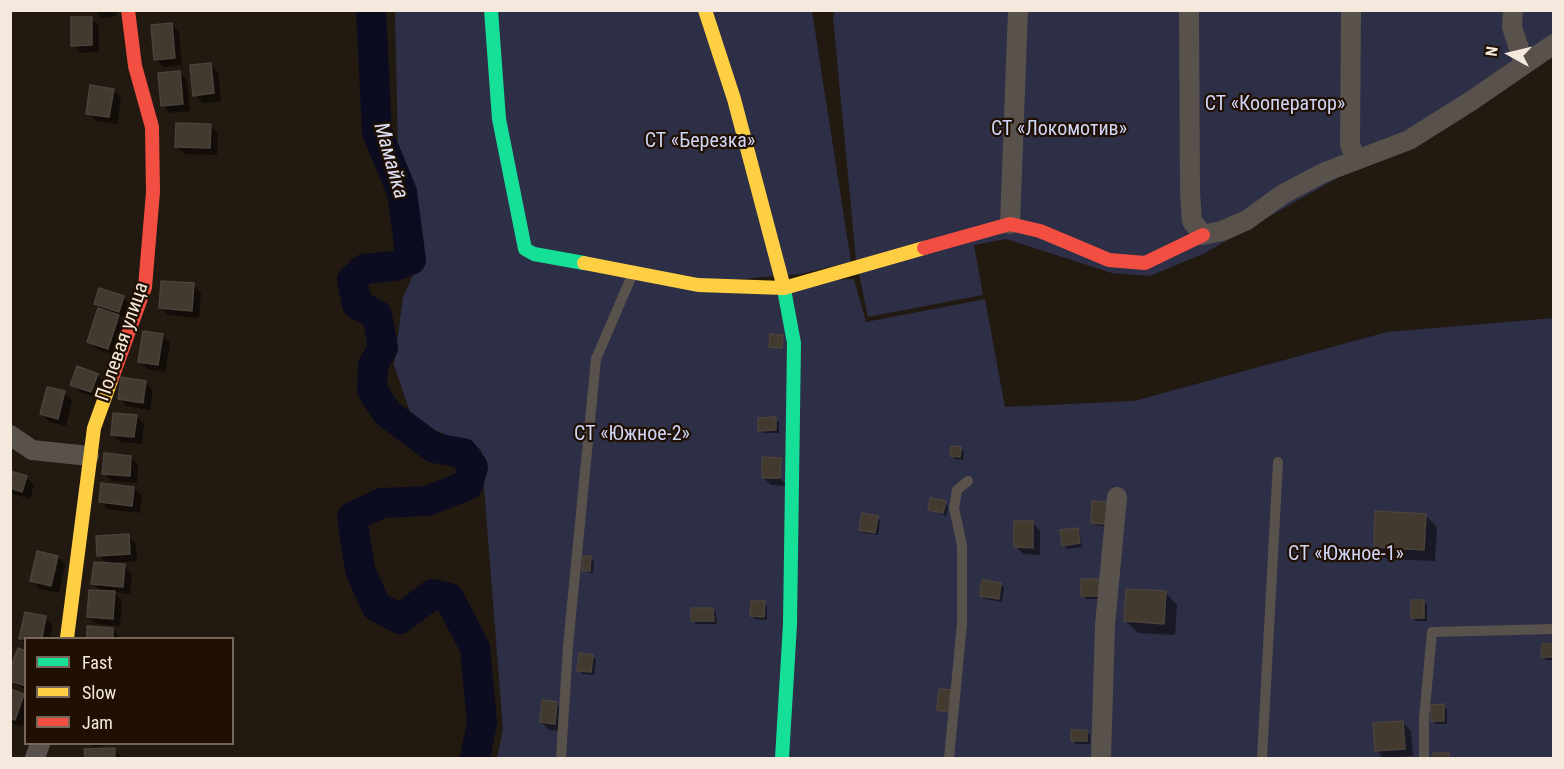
<!DOCTYPE html>
<html>
<head>
<meta charset="utf-8">
<style>
	body { margin:0 }
	#map { position:relative; width:1564px; height:769px; overflow:hidden; background:#221910; font-family:"Roboto Condensed",sans-serif }
	canvas { display:block }
	.frame { position:absolute; inset:0; border:12px solid #f5e9de; pointer-events:none }
	.legend { position:absolute; left:24px; top:637px; width:210px; height:108px; box-sizing:border-box; background:#201002; border:2px solid #75675a; margin:0; padding:8px 10px; list-style:none; font-size:18px; color:#f5e9de }
	.legend li { display:flex; align-items:center; gap:12px; height:30px }
	.legend b { width:30px; border:2px solid #75675a }
	.north { position:absolute; left:1480px; top:24px; width:60px; height:60px; -webkit-text-stroke:4px #201002; paint-order:stroke; rotate:278deg; font-size:16px; font-weight:700; line-height:24px; text-align:center; color:#f5e9de }
	.north::after { content:''; display:block; margin:auto; width:21px; height:27px; background:#f5e9de; clip-path:polygon(50% 0,100% 100%,50% 72%,0 100%) }
</style>
</head>
<body>
<div id="map">
<canvas width="1564" height="769"></canvas>
<div class="frame"></div>
<ul class="legend">
<li><b style="height:8px;background:#16e098"></b>Fast</li>
<li><b style="height:8px;background:#ffcf43"></b>Slow</li>
<li><b style="height:8px;background:#f24e42"></b>Jam</li>
</ul>
<div class="north">N</div>
</div>
<script>
const c = document.querySelector('canvas').getContext('2d');
c.lineJoin = 'round';
function fillPath(path, color) {
  c.fillStyle = color;
  c.fill(path, 'evenodd');
}
function poly(rows) {
  const path = new Path2D();
  for (const r of rows) {
    path.moveTo(r[0], r[1]);
    for (let i = 2; i < r.length; i += 2) path.lineTo(r[i], r[i + 1]);
  }
  return path;
}
function strokePath(path, color, width, dash) {
  c.strokeStyle = color;
  c.lineWidth = width;
  c.lineCap = dash ? 'butt' : 'round';
  c.setLineDash(dash || []);
  c.stroke(path);
}
function drawText(font, color, halo, rows, align = 'center') {
  c.font = font + ' "Roboto Condensed",sans-serif';
  c.lineWidth = 4.5;
  c.setLineDash([]);
  c.textBaseline = 'middle';
  c.strokeStyle = halo;
  c.fillStyle = color;
  for (const [text, x, y, turn = 0] of rows) {
    c.save();
    c.translate(x, y);
    c.rotate((+turn || 0) * Math.PI / 180);
    c.textAlign = isNaN(turn) ? turn : align;
    if (halo) c.strokeText(text, 0, 0);
    c.fillText(text, 0, 0);
    c.restore();
  }
}
fillPath(poly([
	[835,10,1553,11,1553,56,1203,254,1150,276,1112,273,1006,239,974,245,983,295,868,317,856,260,833,17],
	[395,11,812,11,851,262,800,274,672,285,854,279,866,322,985,299,1005,407,1134,401,1387,332,1553,318,1553,758,497,758,503,730,481,449,413,421,394,365,403,297,420,260,398,151]
]), '#2d2f46');
fillPath(poly([
	[95,10,116,10,117,16,102,18],
	[91,18,99,26,99,52,81,53,73,45],
	[171,24,179,32,182,65,163,67,156,59],
	[210,64,218,72,221,101,203,103,195,95],
	[179,73,187,80,190,111,170,113,163,105],
	[113,90,121,98,117,124,96,121,88,113],
	[210,126,218,133,217,155,185,154,177,147],
	[193,285,201,293,199,318,168,315,160,308],
	[123,298,131,305,127,319,118,316,125,324,116,355,97,349,89,342,100,308,95,304],
	[162,335,170,343,165,372,148,369,140,361],
	[97,375,105,383,99,399,80,392,72,384],
	[145,382,153,390,150,410,127,406,120,399],
	[64,393,72,400,66,426,50,422,42,414],
	[136,416,144,424,142,444,120,442,112,434],
	[775,419,779,422,779,433,763,433,759,430],
	[960,448,964,452,963,460,955,459,952,456],
	[131,457,138,465,137,483,111,481,104,473],
	[764,459,787,486,771,485,763,477],
	[10,473,26,477,34,485,30,499,10,493],
	[134,488,142,496,140,513,108,509,101,501],
	[945,503,948,506,946,516,930,509],
	[1094,503,1108,527,1096,525,1092,522],
	[1425,515,1437,527,1435,561,1387,559,1375,547],
	[877,517,880,521,878,535,864,533,861,530],
	[1033,523,1040,531,1040,555,1023,554,1015,546],
	[1077,530,1080,533,1082,547,1067,549,1064,545],
	[128,536,136,544,137,561,111,563,124,566,132,574,130,594,114,592,122,601,120,626,97,624,89,617,102,592,93,583,108,564,99,555],
	[58,557,65,565,59,593,40,589,32,581],
	[590,558,594,561,593,574,584,571],
	[1099,581,1102,584,1102,599,1086,599,1083,595],
	[1000,584,1004,588,1002,602,985,599,981,596],
	[1166,593,1177,605,1175,635,1138,633,1126,621],
	[1423,601,1427,605,1427,621,1416,621,1412,617],
	[764,603,767,606,767,620,755,619,752,616],
	[713,609,716,613,717,624,696,624,693,621],
	[45,618,53,625,50,638,26,638,26,644,21,639],
	[89,628,113,629,120,638,88,638],
	[1554,647,1554,660,1546,660,1543,656],
	[26,653,26,690,10,681],
	[592,656,596,660,594,675,582,674,579,670],
	[10,690,26,697,26,718,22,727,10,722],
	[556,703,564,711,563,731,549,730,541,722],
	[1443,706,1447,709,1447,724,1436,724,1433,720],
	[1403,723,1411,731,1413,756,1384,758,1377,751],
	[1086,732,1090,735,1090,744,1076,744,1072,740],
	[91,744,113,744,94,747],
	[86,750,115,750,123,758,86,758]
]), '#0007');
strokePath(poly([
	[371,10,377,132,402,192,411,260,395,266,364,269,352,280,357,304,377,315,383,348,373,365,372,390,387,413,434,448,463,453,473,467,468,485,427,501,382,503,352,517,360,570,376,606,400,619,433,594,449,598,475,648,482,723,475,758]
]), '#0c0c21', 30);
const building = poly([
	[71,17,92,17,92,45,71,46,71,17],
	[172,23,175,58,154,60,151,25,172,23],
	[211,63,214,93,193,96,190,65,211,63],
	[180,71,183,104,161,106,158,73,180,71],
	[90,85,114,89,109,117,86,114,90,85],
	[176,123,211,124,210,148,175,147,176,123],
	[161,281,194,283,192,311,159,308,161,281],
	[99,288,124,296,119,312,94,304,99,288],
	[98,308,119,315,108,349,87,342,98,308],
	[143,331,163,334,158,365,138,362,143,331],
	[770,334,783,335,782,348,769,347,770,334],
	[77,366,98,374,91,392,70,385,77,366],
	[121,377,146,381,143,403,118,399,121,377],
	[47,387,65,391,58,419,40,414,47,387],
	[113,413,137,415,134,437,111,435,113,413],
	[776,417,776,430,758,431,758,418,776,417],
	[951,446,961,447,960,457,950,456,951,446],
	[104,453,131,456,130,476,102,474,104,453],
	[762,457,781,458,780,478,762,478,762,457],
	[10,471,27,476,22,492,10,488,10,471],
	[101,483,134,487,132,506,99,502,101,483],
	[930,498,946,501,943,513,928,510,930,498],
	[1092,501,1107,502,1105,524,1091,523,1092,501],
	[1375,511,1426,514,1424,550,1374,547,1375,511],
	[862,513,878,516,875,533,859,530,862,513],
	[1014,521,1033,521,1033,548,1014,547,1014,521],
	[1078,528,1080,543,1062,546,1060,530,1078,528],
	[129,534,130,554,97,556,96,536,129,534],
	[37,551,58,556,51,586,30,581,37,551],
	[583,556,591,556,590,571,582,571,583,556],
	[94,562,125,564,123,587,91,584,94,562],
	[1081,579,1099,579,1099,596,1081,596,1081,579],
	[982,580,1001,583,999,599,980,596,982,580],
	[1126,589,1166,591,1164,624,1124,621,1126,589],
	[89,590,115,591,113,619,87,617,89,590],
	[1411,600,1424,600,1424,618,1411,618,1411,600],
	[751,601,765,601,764,617,750,616,751,601],
	[691,608,713,608,714,621,691,621,691,608],
	[25,612,46,616,42,638,19,639,25,612],
	[87,626,113,628,113,638,87,638,87,626],
	[1542,644,1554,644,1553,657,1541,657,1542,644],
	[18,648,26,651,26,686,10,681,10,669,18,648],
	[579,653,593,655,591,672,577,671,579,653],
	[10,689,24,694,15,720,10,718,10,689],
	[939,689,951,690,948,712,937,710,939,689],
	[542,700,557,702,555,724,540,722,542,700],
	[1444,704,1444,721,1431,721,1431,705,1444,704],
	[1403,721,1405,749,1375,751,1373,723,1403,721],
	[1071,730,1087,730,1087,741,1071,741,1071,730],
	[115,748,115,758,85,758,84,749,115,748],
	[1433,753,1449,753,1449,758,1433,758,1433,753]
]);
fillPath(building, '#42392f');
strokePath(building, '#4a423b', 1.5);
strokePath(poly([
	[561,758,568,646,596,359,633,273],
	[949,758,962,624,962,545,954,508,957,490,968,481],
	[1262,758,1278,462],
	[1424,758,1424,718,1432,632,1554,629]
]), '#59524c', 10);
strokePath(poly([
	[1189,10,1190,192,1192,221,1203,235,1222,231,1247,220,1283,194,1325,172,1409,140,1471,101,1554,44],
	[1351,10,1350,144,1356,160],
	[1513,10,1512,27,1524,64],
	[1010,224,1018,10],
	[10,435,32,450,89,456],
	[35,758,40,744],
	[1101,758,1105,625,1117,497]
]), '#59524c', 20);
strokePath(poly([
	[491,10,499,119,525,249,534,254,584,263],
	[782,758,790,624,794,343,783,284]
]), '#16e098', 14);
strokePath(poly([
	[705,10,734,99,783,284],
	[584,263,698,285,784,288,924,248],
	[67,638,94,428,112,378]
]), '#ffcf43', 14);
strokePath(poly([
	[924,248,1010,224,1040,231,1109,260,1145,263,1203,235],
	[112,378,145,287,153,192,152,127,135,66,128,10]
]), '#f24e42', 14);
drawText('20px', '#cfd5f7', '#201002', [
	["СТ «Кооператор»",1275,105],
	["СТ «Локомотив»",1059,130],
	["СТ «Березка»",700,142],
	["СТ «Южное-2»",632,435],
	["СТ «Южное-1»",1346,555]
]);
drawText('20px', '#f5e9de', '#201002', [
	["Полевая улица",123,342,-71]
]);
drawText('italic 21px', '#dde2f9', '#201002', [
	["Мамайка",390,161,74]
]);
</script>
</body>
</html>
